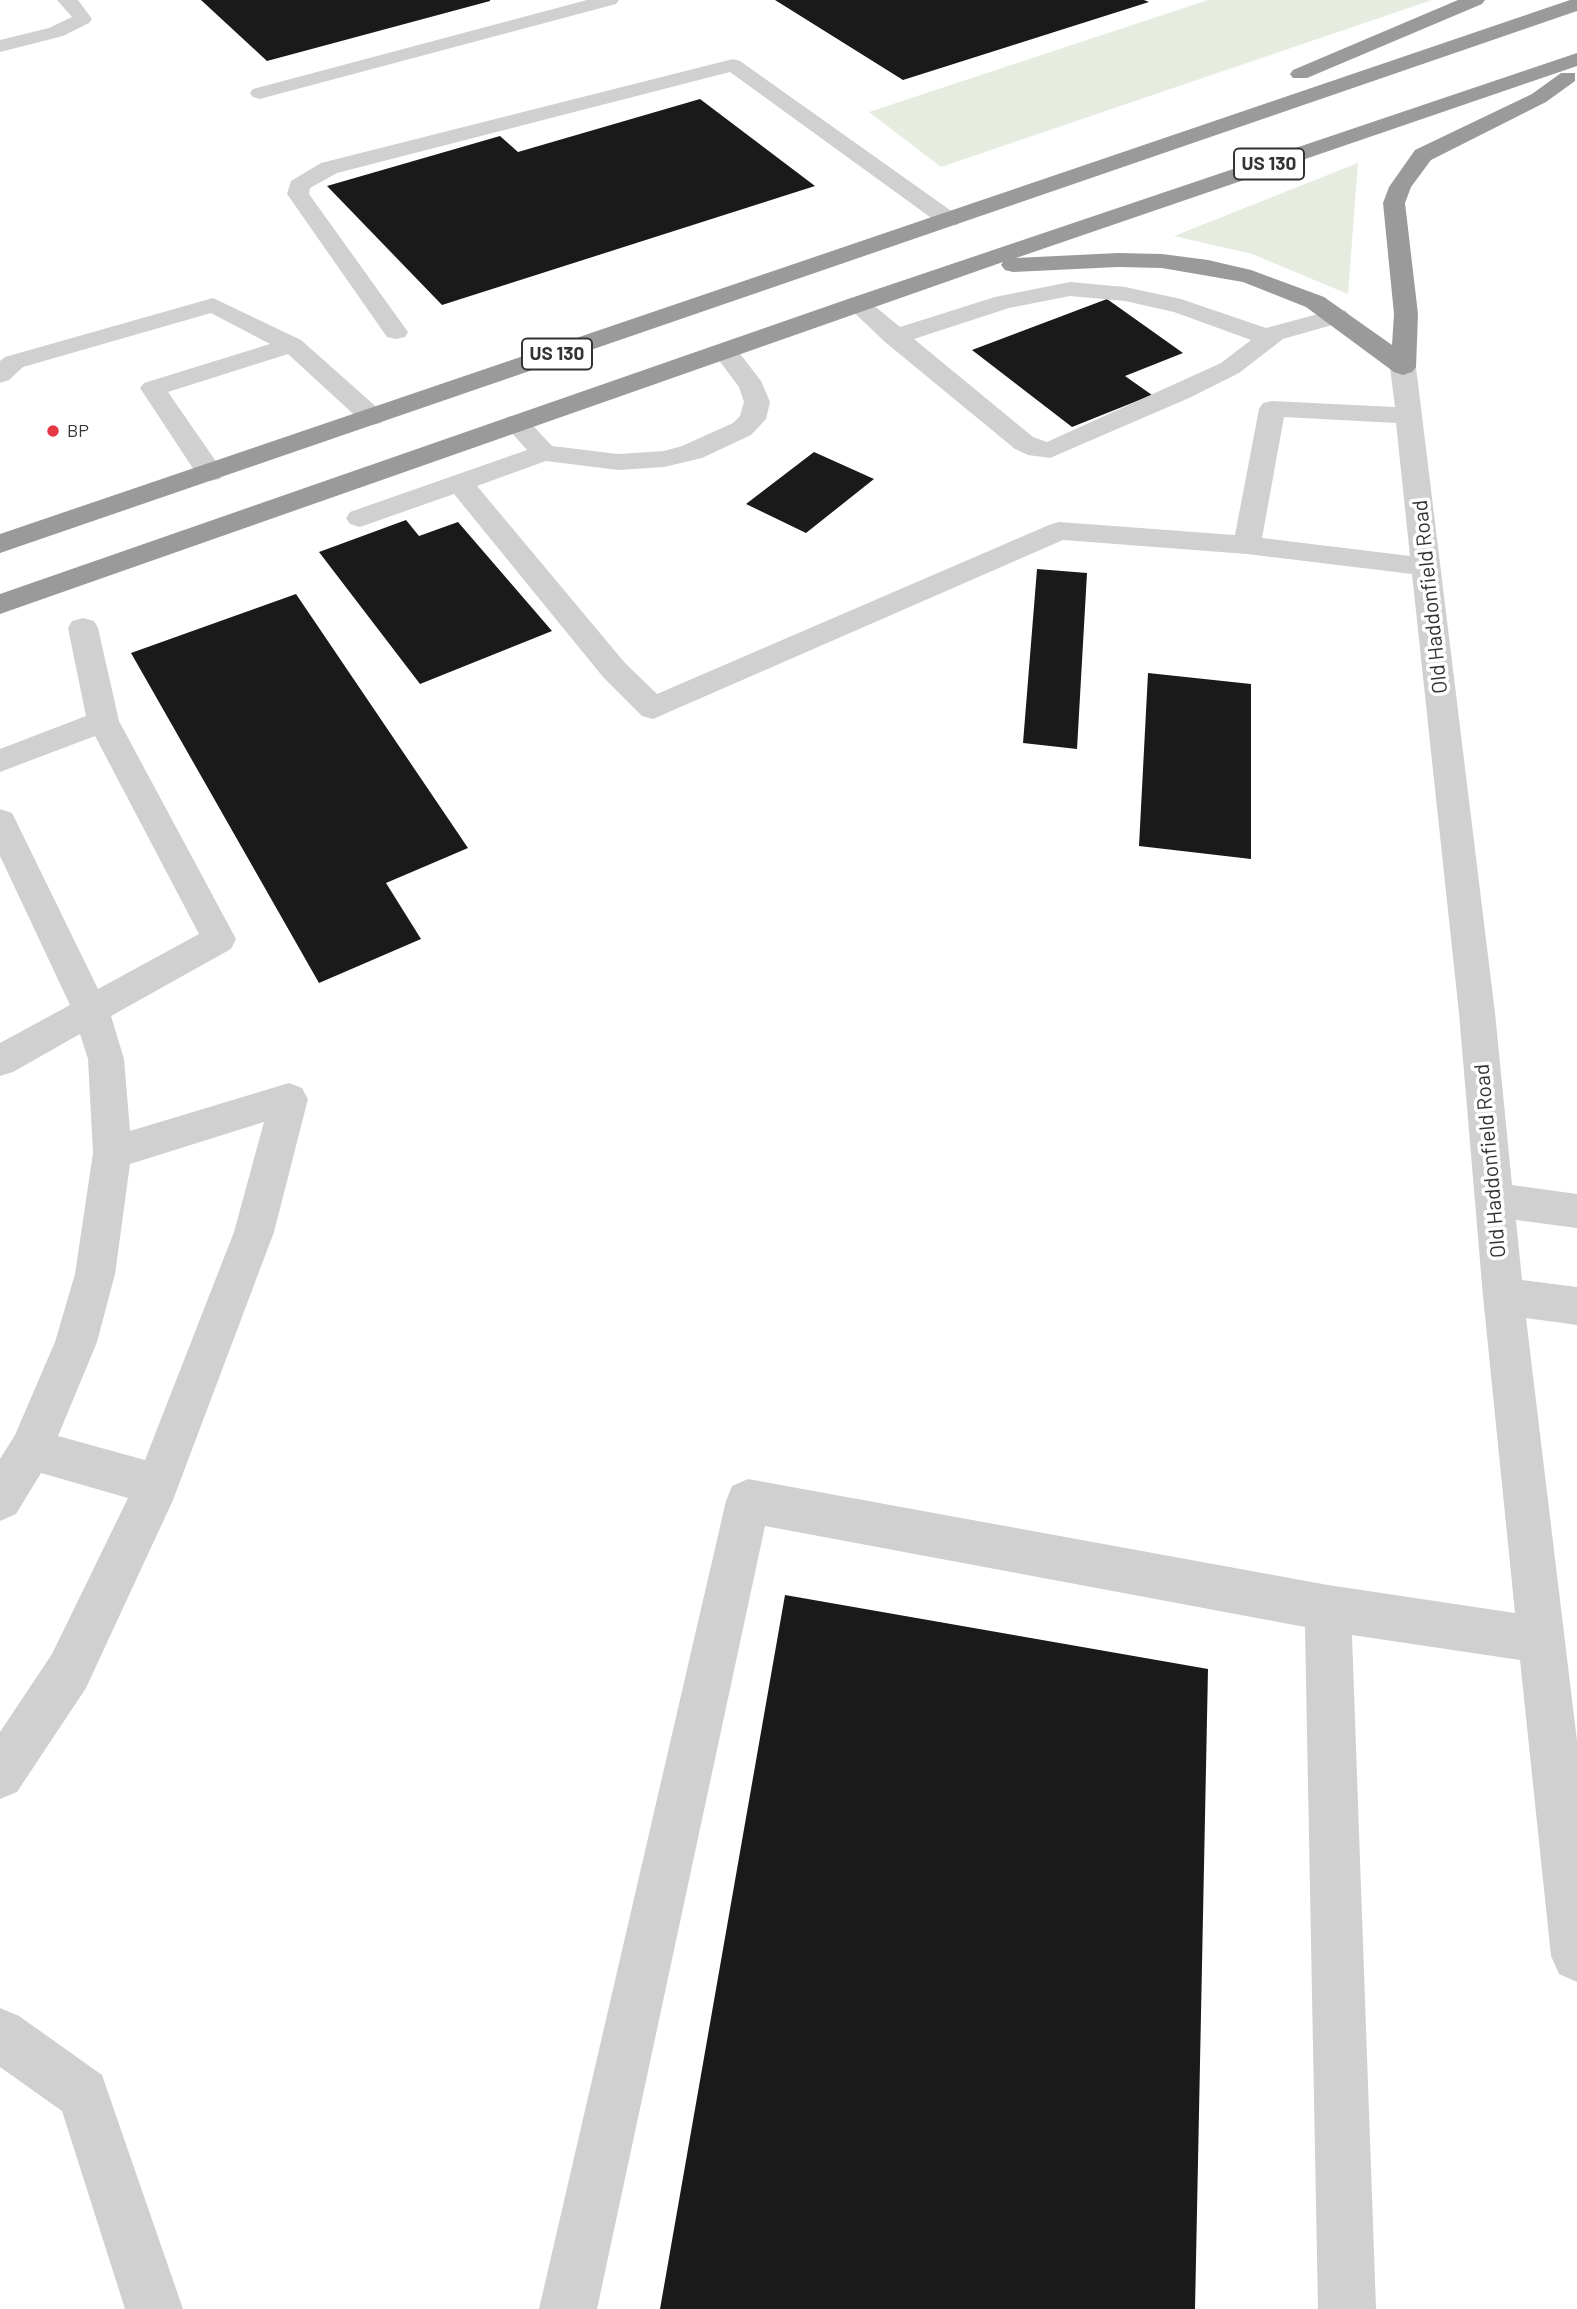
<!DOCTYPE html>
<html>
<head>
<meta charset="utf-8">
<style>
	body { margin:0 }
	canvas { display:block; background:#fff }
</style>
</head>
<body>
<canvas width="1577" height="2309"></canvas>
<script>
const c = document.querySelector('canvas').getContext('2d');
c.lineJoin = 'round';
function fillPath(path, color) {
  c.fillStyle = color;
  c.fill(path, 'evenodd');
}
function poly(rows) {
  const path = new Path2D();
  for (const r of rows) {
    path.moveTo(r[0], r[1]);
    for (let i = 2; i < r.length; i += 2) path.lineTo(r[i], r[i + 1]);
  }
  return path;
}
function strokePath(path, color, width, dash) {
  c.strokeStyle = color;
  c.lineWidth = width;
  c.lineCap = dash ? 'butt' : 'round';
  c.setLineDash(dash || []);
  c.stroke(path);
}
function drawText(font, color, halo, rows, align = 'center') {
  c.font = font + ' Barlow,sans-serif';
  c.lineWidth = 7;
  c.setLineDash([]);
  c.textBaseline = 'middle';
  c.strokeStyle = halo;
  c.fillStyle = color;
  for (const [text, x, y, turn = 0] of rows) {
    c.save();
    c.translate(x, y);
    c.rotate((+turn || 0) * Math.PI / 180);
    c.textAlign = isNaN(turn) ? turn : align;
    if (halo) c.strokeText(text, 0, 0);
    c.fillText(text, 0, 0);
    c.restore();
  }
}
fillPath(poly([
	[1208,0,1432,0,941,167,869,112],
	[1358,163,1348,294,1252,254,1174,236]
]), '#e6ecdf');
fillPath(poly([
	[201,0,490,0,490,1,267,61],
	[775,0,1144,0,1149,2,903,80],
	[700,99,815,186,442,305,327,186,500,136,518,152],
	[1107,299,1183,353,1125,376,1152,395,1072,427,972,350],
	[814,452,874,479,806,533,746,504],
	[406,520,419,536,458,522,552,631,420,684,319,552],
	[1037,569,1087,573,1077,749,1023,743],
	[296,594,468,848,386,883,421,939,319,983,131,653],
	[1148,673,1251,684,1251,859,1139,846],
	[785,1595,1208,1669,1195,2309,660,2309]
]), '#1a1a1a');
fillPath(poly([
	[57,0,78,0,92,19,89,23,63,36,0,52,0,40,49,28,72,17,57,0],
	[587,0,619,0,616,4,267,97,260,99,253,97,250,93,253,89,587,0],
	[733,59,740,61,957,215,961,220,957,225,941,225,730,72,337,173,310,188,309,194,408,332,405,337,396,339,387,337,287,194,291,181,321,163,733,59],
	[1070,282,1125,287,1181,299,1266,328,1337,309,1346,311,1349,316,1346,321,1283,339,1239,373,1189,398,1050,458,1028,455,1015,449,885,342,845,304,848,299,857,297,866,299,900,327,995,297,1070,282],
	[1070,296,1125,301,1174,312,1251,340,1221,363,1047,442,1033,437,914,339,1009,308,1070,296],
	[213,298,301,340,381,411,385,417,381,423,372,425,363,423,288,354,168,392,224,473,220,479,210,481,200,479,140,388,144,383,270,344,211,313,23,367,9,380,0,383,0,361,5,357,213,298],
	[725,343,734,346,761,381,770,402,766,419,751,435,702,458,664,467,618,470,546,461,477,486,625,663,657,694,1049,525,1059,522,1235,535,1259,409,1263,403,1272,401,1395,407,1390,367,1394,362,1403,359,1412,362,1416,367,1495,1013,1512,1185,1577,1194,1577,1228,1516,1220,1522,1280,1577,1287,1577,1325,1526,1318,1577,1741,1577,1982,1559,1974,1551,1956,1520,1660,1352,1635,1376,2309,1318,2309,1305,1627,765,1526,597,2309,539,2309,726,1501,732,1486,748,1479,1328,1585,1515,1613,1483,1296,1459,1013,1412,574,1247,554,1063,540,653,719,642,716,603,677,454,494,360,527,350,524,346,518,350,512,527,450,503,423,507,417,516,415,525,417,552,446,618,454,664,451,682,446,733,423,740,416,744,402,739,387,712,351,716,346,725,343],
	[1284,417,1396,423,1410,556,1262,538,1284,417],
	[83,618,94,621,98,628,119,721,236,939,231,949,111,1016,124,1059,130,1131,289,1083,302,1088,308,1099,274,1232,173,1500,86,1688,17,1792,0,1799,0,1732,52,1654,128,1498,41,1473,16,1514,0,1521,0,1459,15,1435,55,1342,75,1274,93,1153,88,1059,80,1034,13,1072,0,1076,0,1043,70,1005,0,856,0,809,12,813,16,821,98,989,199,934,95,736,0,772,0,749,86,716,68,628,72,621,83,618],
	[264,1122,234,1232,145,1460,58,1436,97,1342,115,1274,130,1164,264,1122],
	[0,2008,19,2016,102,2075,183,2309,125,2309,62,2111,0,2067,0,2008]
]), '#d0d0d0');
fillPath(poly([
	[1458,0,1485,0,1482,4,1307,78,1293,78,1290,74,1293,70,1458,0],
	[1570,0,1577,0,1577,11,0,553,0,534,1570,0],
	[1577,53,1577,66,1016,258,1118,253,1162,254,1208,260,1251,270,1324,297,1392,345,1394,314,1383,203,1389,187,1415,150,1532,94,1561,73,1575,73,1575,81,1546,102,1431,160,1411,187,1405,203,1418,314,1416,367,1412,372,1403,375,1394,372,1306,307,1243,282,1162,268,1118,267,1013,272,1005,270,1001,265,1003,262,0,614,0,594,848,299,1577,53]
]), '#9a9a9a');
for (const [x, y, r, color] of [
	[53,431,7,"#e63946"]
]) {
  const dot = new Path2D();
  dot.arc(x, y, r, 0, 2 * Math.PI);
  c.fillStyle = color;
  c.fill(dot);
  strokePath(dot, '#fff', 2.5);
}
drawText('18px', '#333', '#fff', [
	["BP",67,431]
], 'left');
for (const [x, y, w] of [
	[1269,164,70],
	[557,354,70]
]) {
  const box = new Path2D();
  box.roundRect(x - w / 2, y - 15.5, w, 31, 5);
  c.fillStyle = '#fff';
  c.fill(box);
  strokePath(box, '#333', 2);
}
drawText('bold 19px', '#333', null, [
	["US 130",1269,164],
	["US 130",557,354]
]);
drawText('21px', '#333', '#fff', [
	["Old Haddonfield Road",1430,597,-96],
	["Old Haddonfield Road",1490,1161,-95]
]);
</script>
</body>
</html>
